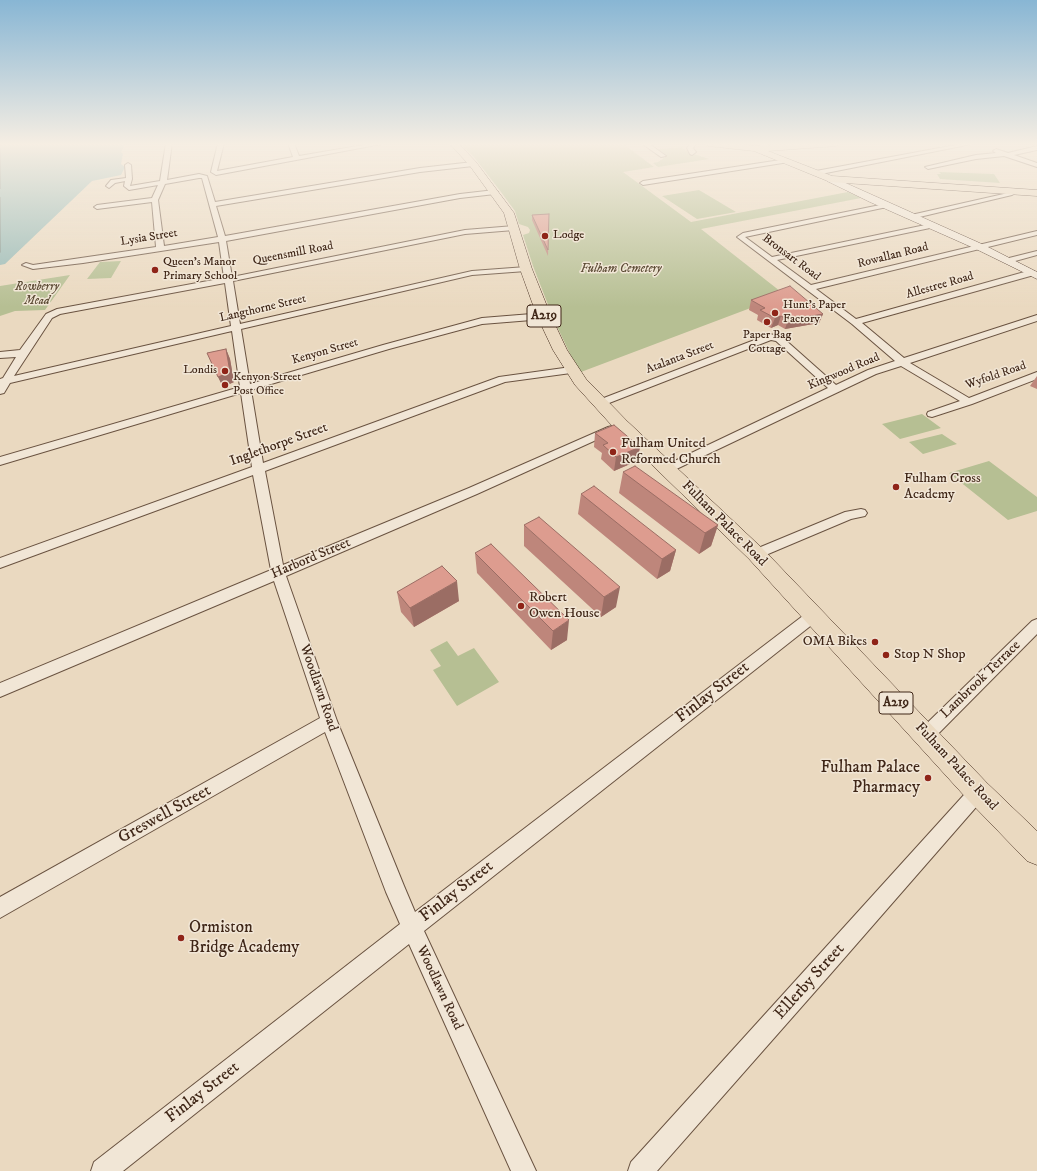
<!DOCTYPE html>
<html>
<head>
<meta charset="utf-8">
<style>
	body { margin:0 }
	canvas { display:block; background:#ead9c0 }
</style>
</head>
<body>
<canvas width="1037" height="1171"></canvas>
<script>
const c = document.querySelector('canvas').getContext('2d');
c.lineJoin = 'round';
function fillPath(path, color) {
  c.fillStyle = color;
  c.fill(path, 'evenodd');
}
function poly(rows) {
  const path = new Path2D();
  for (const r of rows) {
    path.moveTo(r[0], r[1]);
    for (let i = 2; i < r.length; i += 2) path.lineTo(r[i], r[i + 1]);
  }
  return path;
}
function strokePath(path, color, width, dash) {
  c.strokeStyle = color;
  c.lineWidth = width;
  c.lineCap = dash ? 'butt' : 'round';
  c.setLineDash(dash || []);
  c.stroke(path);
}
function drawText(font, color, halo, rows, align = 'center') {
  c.font = font + ' "IM FELL DW Pica",serif';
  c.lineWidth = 3;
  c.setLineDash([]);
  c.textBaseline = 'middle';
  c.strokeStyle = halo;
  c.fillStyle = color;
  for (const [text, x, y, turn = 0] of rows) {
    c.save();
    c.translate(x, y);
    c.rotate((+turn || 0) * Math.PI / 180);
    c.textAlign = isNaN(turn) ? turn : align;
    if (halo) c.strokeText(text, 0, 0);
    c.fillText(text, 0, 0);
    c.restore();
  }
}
fillPath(poly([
	[459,143,622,143,654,167,623,172,691,222,848,192,861,198,701,229,785,295,581,372,571,356,554,320,533,266,523,235,529,233,530,230,528,227,519,224,515,211,501,192,474,157],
	[682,147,688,152,709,159,658,167,653,163,658,162,667,156,658,149],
	[939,172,994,174,1000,183,940,179,937,174,941,174],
	[699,190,736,212,697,219,662,196],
	[121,261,111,278,87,279,100,262],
	[70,275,45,310,15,311,0,316,0,286],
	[922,414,941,428,900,439,882,424],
	[942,434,957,444,923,454,909,442],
	[989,461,1037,497,1037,511,1008,520,949,473],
	[447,641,458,656,474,648,499,682,457,706,433,670,441,666,430,650]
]), '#b6bf93');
const water = poly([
	[0,143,119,143,120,145,114,154,117,154,115,166,119,167,117,173,94,177,85,180,0,261,0,143]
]);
fillPath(water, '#98bab6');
strokePath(water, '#747f76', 1);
fillPath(poly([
	[114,143,124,143,125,145,121,152,123,154,121,164,125,167,121,175,92,181,5,264,0,265,0,253,62,197,0,197,0,189,70,189,84,175,112,170,113,169,109,166,111,157,108,154,115,145,114,143]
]), '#98bab6');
const street = poly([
	[166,143,172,143,167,180,199,174,207,176,215,202,420,168,473,162,476,164,473,166,420,172,216,206,225,236,460,194,495,190,498,192,495,194,460,198,226,241,232,277,465,230,514,226,518,228,514,230,465,234,233,281,240,324,472,271,526,267,530,269,526,271,472,275,241,329,250,384,383,345,482,318,544,313,548,316,544,319,482,324,389,349,251,390,263,463,499,377,571,367,576,370,571,373,505,382,265,471,283,565,469,488,608,427,612,426,618,429,616,431,477,494,286,576,337,721,404,886,415,912,808,612,813,610,818,612,820,616,818,620,424,931,536,1171,511,1171,409,944,123,1171,91,1171,94,1162,400,924,386,892,325,732,0,918,0,897,320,718,274,581,0,697,0,683,271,570,253,475,0,568,0,558,252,467,241,393,0,465,0,457,240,387,232,331,10,383,4,393,0,394,0,379,3,378,16,357,0,358,0,352,20,350,46,314,57,309,224,278,219,242,83,263,33,269,22,265,26,263,33,265,156,247,152,202,97,209,94,207,97,205,152,198,158,185,129,190,124,186,125,181,115,183,109,188,106,186,111,180,126,178,125,165,128,163,131,165,132,179,130,186,160,181,166,143],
	[199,178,202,178,218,237,164,246,158,200,165,184,199,178],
	[225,283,231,326,14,376,52,318,60,314,225,283],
	[218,143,224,143,217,171,293,157,288,143,294,143,299,156,375,143,387,143,216,175,211,172,218,143],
	[641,143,648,143,666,156,661,157,641,143],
	[691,143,697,143,693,148,696,152,692,155,690,154,687,148,691,143],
	[756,143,763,143,773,149,768,150,756,143],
	[966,143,977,143,816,175,813,173,816,171,966,143],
	[1037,146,1037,150,1014,155,1037,163,1037,167,1004,156,976,159,928,169,925,167,976,155,996,153,993,151,996,149,1008,153,1037,146],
	[787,159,790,161,789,162,643,185,640,183,643,181,787,159],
	[1016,189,1019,191,1012,195,911,219,907,217,911,215,1008,193,1016,189],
	[885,204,888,206,887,207,745,237,772,257,930,224,934,226,930,228,777,260,811,285,1037,231,1037,235,816,289,856,319,1028,271,1034,271,1034,275,862,323,904,358,1037,315,1037,321,910,363,969,398,1037,372,1037,379,972,404,932,417,928,416,927,414,928,412,960,401,901,366,876,374,668,473,664,472,662,469,664,466,828,388,776,341,771,340,604,405,596,405,595,403,596,401,770,334,782,337,836,385,868,370,895,361,852,324,737,237,743,233,885,204],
	[1037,251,1037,255,1008,263,1004,261,1005,259,1037,251],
	[861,509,865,510,867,513,865,516,851,519,761,557,756,559,751,557,749,554,751,551,845,512,861,509],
	[1037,619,1037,634,932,740,926,743,920,740,918,735,920,730,1032,621,1037,619],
	[978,783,984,786,987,792,984,798,827,978,657,1171,628,1171,631,1162,972,786,978,783]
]);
const secondary = poly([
	[830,176,984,245,1037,272,1037,279,976,249,870,202,827,181,826,179,830,176]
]);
const primary = poly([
	[449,143,458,143,476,162,514,213,532,269,551,316,567,350,586,379,627,421,763,549,987,783,1037,831,1037,865,1027,861,969,801,749,559,615,429,575,385,553,350,537,316,520,269,504,213,470,166,449,143],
	[704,143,728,143,756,146,804,143,841,143,837,146,768,151,832,176,1037,190,1037,196,830,182,754,151,708,146,704,143]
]);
strokePath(street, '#6a5341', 2);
strokePath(secondary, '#3f2617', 1);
strokePath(primary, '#3f2617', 1);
fillPath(street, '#f1e6d6');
fillPath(secondary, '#f1e6d6');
fillPath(primary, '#ead9c0');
fillPath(poly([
	[549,214,548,256,532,220,532,215],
	[751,300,823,314,819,323,785,329,778,325,771,328,757,320,758,315,749,310],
	[226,349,230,359,234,382,223,387,207,353],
	[1037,376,1037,389,1030,386],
	[595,433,640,447,637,461,614,471,601,459,602,453,594,447],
	[623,472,718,525,711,546,699,554,619,493],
	[581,494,676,550,670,571,657,579,578,514],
	[524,525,616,607,601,617,524,546],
	[475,553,567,640,551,650,477,573],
	[397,592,459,601,414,627,401,612]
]), '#be867b');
fillPath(poly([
	[823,314,819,323,785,329,788,320],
	[781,316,778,325,771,328,775,318],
	[226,349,230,359,234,382,223,387,218,377],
	[640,447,637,461,614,471,616,457],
	[718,525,711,546,699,554,705,533],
	[676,550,670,571,657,579,662,559],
	[457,581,459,601,414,627,410,608],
	[620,587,616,607,601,617,604,597],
	[569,620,567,640,551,650,553,631]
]), '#9b6d64');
const building = poly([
	[549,214,548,250,532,215,549,214],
	[790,286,823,314,788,320,781,316,775,318,760,310,765,308,751,300,790,286],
	[226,349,230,372,218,377,207,353,226,349],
	[614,425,640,447,616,457,603,445,608,443,595,433,614,425],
	[635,466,718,525,705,533,623,472,635,466],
	[594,486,676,550,662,559,581,494,594,486],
	[539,517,620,587,604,597,524,525,539,517],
	[491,544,569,620,553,631,475,553,491,544],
	[442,566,457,581,410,608,397,592,442,566]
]);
fillPath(building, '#dd9c8f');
strokePath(building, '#9b6d64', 1);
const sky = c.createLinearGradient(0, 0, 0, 307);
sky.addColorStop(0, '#88b6d4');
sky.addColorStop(0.47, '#f6eee3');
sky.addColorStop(1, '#f6eee300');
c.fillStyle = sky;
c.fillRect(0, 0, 1037, 307);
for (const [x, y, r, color] of [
	[545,236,4,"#8f2418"],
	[155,270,4,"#8f2418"],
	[775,313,4,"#8f2418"],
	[767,322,4,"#8f2418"],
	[225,371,4,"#8f2418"],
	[225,385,4,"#8f2418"],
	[613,452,4,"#8f2418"],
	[896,487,4,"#8f2418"],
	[521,606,4,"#8f2418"],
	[875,642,4,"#8f2418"],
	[886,655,4,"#8f2418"],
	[928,778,4,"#8f2418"],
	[181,938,4,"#8f2418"]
]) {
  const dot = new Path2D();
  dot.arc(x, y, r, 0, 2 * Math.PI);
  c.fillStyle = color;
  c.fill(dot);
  strokePath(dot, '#f1e6d6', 1.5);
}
drawText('12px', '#3f2617', '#f1e6d6', [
	["Lodge",553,236],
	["Queen's Manor",163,263],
	["Primary School",163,277],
	["Hunt's Paper",783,306],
	["Factory",783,320],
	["Paper Bag",767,336,"center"],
	["Cottage",767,350,"center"],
	["Londis",217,371,"right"],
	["Kenyon Street",233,378],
	["Post Office",233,392]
], 'left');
drawText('12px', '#3f2617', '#f1e6d6', [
	["Lysia Street",149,238,-9],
	["Queensmill Road",293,254,-11],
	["Rowallan Road",893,256,-14],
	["Bronsart Road",791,258,37],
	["Allestree Road",940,286,-16],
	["Langthorne Street",263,309,-13],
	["Kenyon Street",325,352,-16],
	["Atalanta Street",680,358,-21],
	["Kingwood Road",844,372,-23],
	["Wyfold Road",996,376,-19]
]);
drawText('italic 12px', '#5d4c36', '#f1e6d6', [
	["Fulham Cemetery",621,270],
	["Rowberry",37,288],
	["Mead",37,302]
]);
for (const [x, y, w] of [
	[544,316,34],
	[896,703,34]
]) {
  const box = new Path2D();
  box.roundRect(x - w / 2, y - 11, w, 22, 3);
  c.fillStyle = '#f1e6d6';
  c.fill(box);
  strokePath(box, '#3f2617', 1);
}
drawText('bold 13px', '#3f2617', null, [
	["A219",544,316],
	["A219",896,703]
]);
drawText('14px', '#3f2617', '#f1e6d6', [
	["Fulham United",621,444],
	["Reformed Church",621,460],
	["Fulham Cross",904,479],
	["Academy",904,495],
	["Robert",529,598],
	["Owen House",529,614],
	["OMA Bikes",867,642,"right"],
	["Stop N Shop",894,655]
], 'left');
drawText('14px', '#3f2617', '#f1e6d6', [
	["Inglethorpe Street",279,445,-20],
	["Fulham Palace Road",724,524,45],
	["Harbord Street",311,559,-23],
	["Lambrook Terrace",981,680,-44],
	["Woodlawn Road",318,688,71],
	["Fulham Palace Road",956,767,47],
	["Woodlawn Road",439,988,65]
]);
drawText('17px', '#3f2617', '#f1e6d6', [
	["Finlay Street",713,693,-38],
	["Greswell Street",165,815,-29],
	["Finlay Street",457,892,-38],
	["Ellerby Street",810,982,-48],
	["Finlay Street",203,1093,-38]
]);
drawText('17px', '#3f2617', '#f1e6d6', [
	["Fulham Palace",920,768],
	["Pharmacy",920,788],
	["Ormiston",189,928,"left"],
	["Bridge Academy",189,948,"left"]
], 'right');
</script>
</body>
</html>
